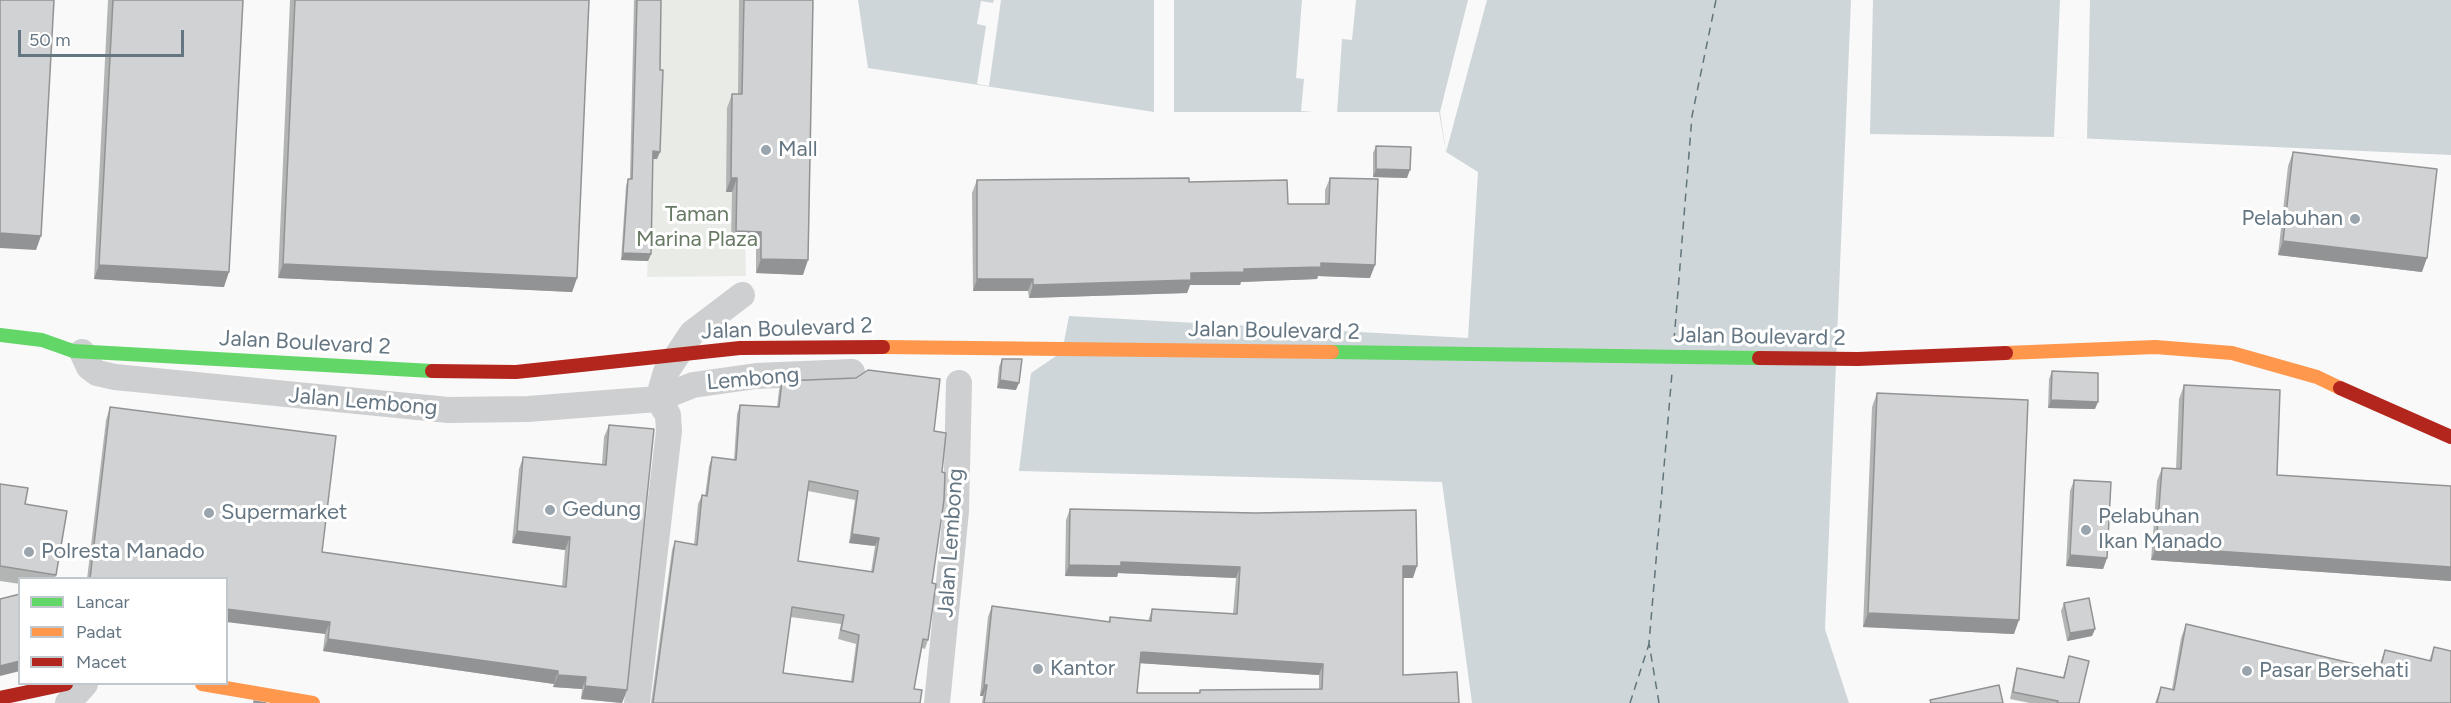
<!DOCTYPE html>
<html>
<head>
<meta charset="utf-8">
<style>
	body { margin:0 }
	#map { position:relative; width:2451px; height:703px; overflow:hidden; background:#f9f9f9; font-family:Figtree,sans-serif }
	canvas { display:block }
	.legend { position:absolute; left:18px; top:577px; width:210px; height:108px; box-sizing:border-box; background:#fff; border:2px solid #c1c8cd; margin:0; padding:8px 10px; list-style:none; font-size:18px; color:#657683 }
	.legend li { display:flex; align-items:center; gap:12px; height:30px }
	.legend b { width:30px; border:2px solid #c1c8cd }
	.scale { position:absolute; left:18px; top:30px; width:166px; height:27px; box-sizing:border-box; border:3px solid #657683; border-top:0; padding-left:8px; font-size:18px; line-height:21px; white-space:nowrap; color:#657683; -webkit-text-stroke:4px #fff; paint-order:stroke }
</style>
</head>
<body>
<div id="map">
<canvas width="2451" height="703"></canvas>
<ul class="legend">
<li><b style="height:8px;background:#63d668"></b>Lancar</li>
<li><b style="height:8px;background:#ff974d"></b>Padat</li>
<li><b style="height:8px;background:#b3261e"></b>Macet</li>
</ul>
<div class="scale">50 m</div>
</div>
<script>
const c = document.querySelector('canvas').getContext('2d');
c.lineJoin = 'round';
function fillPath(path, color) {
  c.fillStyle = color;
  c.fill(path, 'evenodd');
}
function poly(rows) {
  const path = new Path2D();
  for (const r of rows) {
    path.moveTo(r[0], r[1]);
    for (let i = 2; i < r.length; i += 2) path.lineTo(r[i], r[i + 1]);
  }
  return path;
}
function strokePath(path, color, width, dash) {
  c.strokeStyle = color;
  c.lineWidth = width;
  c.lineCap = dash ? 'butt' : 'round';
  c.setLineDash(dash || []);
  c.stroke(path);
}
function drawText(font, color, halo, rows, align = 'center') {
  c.font = font + ' Figtree,sans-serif';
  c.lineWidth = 6;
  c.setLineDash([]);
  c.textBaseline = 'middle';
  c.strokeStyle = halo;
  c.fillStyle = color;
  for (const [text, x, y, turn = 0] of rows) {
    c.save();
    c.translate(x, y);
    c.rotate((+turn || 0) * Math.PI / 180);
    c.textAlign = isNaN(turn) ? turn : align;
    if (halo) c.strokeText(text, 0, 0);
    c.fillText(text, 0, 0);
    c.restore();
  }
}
fillPath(poly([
	[658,0,739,0,746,276,647,277]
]), '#e8ebe6');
fillPath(poly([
	[858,0,1851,0,1825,629,1849,703,1472,703,1442,482,1019,471,1031,373,1062,352,1069,316,1468,338,1478,172,1446,152,1439,112,1154,112,868,68],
	[1873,0,2451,0,2451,155,2054,137,1870,134]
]), '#ced6d9');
fillPath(poly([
	[994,0,1001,0,989,86,977,84,986,26,977,24,981,1,993,3],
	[1154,0,1174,0,1174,112,1154,112],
	[1302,0,1356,0,1352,40,1342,39,1337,114,1301,111,1304,79,1296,78],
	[1468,0,1487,0,1446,152,1440,112],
	[2060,0,2090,0,2087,139,2054,137]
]), '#f9f9f9');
strokePath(poly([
	[1674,341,1692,116,1716,0],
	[1630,703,1649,644],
	[1659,703,1649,643,1672,373]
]), '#60757c', 1.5, [8, 6]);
strokePath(poly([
	[82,352,89,367,97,373,115,377,448,410,528,409,658,399,693,385,756,376,852,372],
	[658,399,666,372,692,333,742,295],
	[68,703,85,684],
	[637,703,669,431,668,415,658,399],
	[937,703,956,511,959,383]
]), '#cecfd0', 26);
strokePath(poly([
	[0,335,42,340,73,351,432,371],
	[1332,352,1759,358]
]), '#63d668', 14);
strokePath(poly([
	[883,347,1332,352],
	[2006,353,2155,347,2232,353,2317,377,2340,388],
	[202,684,313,703]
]), '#ff974d', 14);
strokePath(poly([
	[1759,358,1858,359,2006,353],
	[432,371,516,372,740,348,883,347],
	[2340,388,2451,437],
	[0,698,66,684]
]), '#b3261e', 14);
fillPath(poly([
	[108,0,243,0,224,287,94,279],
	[290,0,589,0,577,278,572,292,278,278],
	[634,0,661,0,657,159,653,159,651,254,648,261,621,260,626,186,628,179,630,179],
	[739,0,813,0,803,275,756,273,756,246,731,245,732,192,726,192,727,108,732,94,738,94],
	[1376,146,1407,178,1373,177,1373,153],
	[2293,152,2422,272,2278,255,2288,166],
	[1330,178,1370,278,1318,276,1317,279,1241,282,1240,285,1190,285,1187,293,1029,298,1028,291,973,291,972,193,977,180,1189,182,1288,204,1325,204,1325,190],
	[1002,359,1016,390,997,388,999,367],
	[2052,371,2095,409,2048,408,2049,379],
	[782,381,934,431,942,472,932,583,928,640,925,649,922,648,914,689,920,703,651,703,672,550,675,541,694,545,698,504,702,495,705,496,709,466,712,457,734,460,737,414,740,405,777,407,779,390],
	[808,491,855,500,849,543,875,546,871,572,798,561],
	[791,617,841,624,838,639,856,644,851,681,783,673],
	[2184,385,2277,475,2451,486,2451,581,2151,560,2157,481,2162,468,2176,469,2179,399],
	[1877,393,2014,634,1863,627,1872,407],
	[110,407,322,552,562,587,565,550,512,543,519,469,523,457,602,464,604,437,609,425,627,690,622,703,581,699,582,689,553,687,554,684,323,651,325,634,226,579,87,579,106,420],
	[2074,480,2107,558,2103,569,2066,566,2070,491],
	[0,484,25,504,56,575,55,579,20,579,20,584,0,581],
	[1070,509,1413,578,1403,578,1403,675,1459,703,982,703,983,696,980,696,988,617,992,606,1108,622,1110,617,1148,621,1152,609,1233,614,1236,578,1118,573,1117,577,1065,576,1066,520],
	[1140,663,1319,675,1319,689,1200,690,1199,693,1137,693],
	[2064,603,2095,629,2092,636,2067,641,2061,611],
	[2186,624,2378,669,2385,650,2429,661,2434,647,2451,703,2155,703,2161,687,2172,689,2181,638],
	[2069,656,2079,703,2030,703,2010,699,2015,675,2017,668,2063,677]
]), '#b3b5b5');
fillPath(poly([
	[653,151,660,152,657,159,650,159],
	[1376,169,1410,170,1407,178,1373,177],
	[731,178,737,178,732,192,726,192],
	[736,231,761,232,756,246,731,245],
	[0,233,41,236,36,250,0,248],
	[2283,241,2427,258,2422,272,2278,255],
	[623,253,651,254,648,261,621,260],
	[761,259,808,260,803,275,756,273],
	[1321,263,1375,265,1370,278,1318,276,1317,279,1241,282,1240,285,1190,285,1187,293,1029,298,1033,285],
	[283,264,577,278,572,292,278,278],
	[99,265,229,272,224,287,94,279],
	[977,279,1033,279,1028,291,973,291],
	[1000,380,1019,383,1016,390,997,388],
	[2051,400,2098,402,2095,409,2048,408],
	[517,531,570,537,565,550,512,543],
	[852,534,879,538,875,546,849,543],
	[2156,547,2451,567,2451,581,2151,560],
	[2070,555,2107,558,2103,569,2066,566],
	[1121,562,1240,567,1236,578,1118,573,1117,577,1065,576,1069,565],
	[1403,566,1417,566,1413,578,1399,578],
	[226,609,330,622,325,634,226,622],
	[1868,613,2019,620,2014,634,1863,627],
	[2095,629,2092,636,2067,641,2070,633],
	[328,639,558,671,554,684,323,651],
	[1141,652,1323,664,1319,675,1137,663],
	[20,661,20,671,0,676,0,666],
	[558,675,586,677,582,689,553,687],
	[984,685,987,685,983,696,980,696],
	[585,686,627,690,622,703,581,699]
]), '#929394');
const building = poly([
	[0,0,54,0,41,236,0,233,0,0],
	[113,0,243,0,229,272,99,265,113,0],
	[295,0,589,0,577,278,283,264,295,0],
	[637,0,661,0,660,70,663,70,660,152,653,151,651,254,623,253,628,179,632,179,637,0],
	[744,0,813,0,808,260,761,259,761,232,736,231,737,178,731,178,732,94,742,94,744,0],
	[1376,146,1411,147,1410,170,1376,169,1376,146],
	[2293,152,2437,169,2427,258,2283,241,2293,152],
	[1189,178,1189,182,1287,180,1288,204,1329,204,1330,178,1378,179,1375,265,1321,263,1321,267,1244,269,1244,272,1191,273,1191,280,1033,285,1033,279,977,279,977,180,1189,178],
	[1002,359,1022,359,1019,383,1000,380,1002,359],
	[868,370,940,379,934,431,946,433,942,472,945,473,944,500,932,583,936,584,928,640,923,639,914,689,922,690,920,703,653,703,675,541,697,545,702,495,707,496,712,457,736,460,740,405,779,407,782,381,856,378,868,370],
	[809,481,858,491,852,534,879,538,873,572,798,561,809,481],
	[792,607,844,615,841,630,859,635,853,682,783,673,792,607],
	[2052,371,2098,373,2098,402,2051,400,2052,371],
	[2184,385,2280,390,2277,475,2451,486,2451,567,2156,547,2162,468,2181,469,2184,385],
	[1877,393,2028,400,2019,620,1868,613,1877,393],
	[110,407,336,436,322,552,566,587,570,537,517,531,523,457,606,465,609,425,654,429,627,690,585,686,586,677,558,675,558,671,328,639,330,622,226,609,226,579,90,579,110,407],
	[2074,480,2111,482,2107,558,2070,555,2074,480],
	[0,484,28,488,25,504,67,511,56,575,0,566,0,484],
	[1070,509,1255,513,1416,510,1417,566,1403,566,1403,675,1457,672,1459,703,984,703,987,685,984,685,992,606,1110,622,1110,617,1151,621,1152,609,1237,614,1240,567,1121,562,1121,566,1069,565,1070,509],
	[1141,652,1323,664,1322,689,1200,690,1200,693,1137,693,1141,652],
	[20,594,20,661,0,666,0,599,20,594],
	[2089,598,2095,629,2070,633,2064,603,2089,598],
	[2186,624,2380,670,2385,650,2431,661,2434,647,2451,651,2451,703,2157,703,2161,687,2174,690,2186,624],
	[2069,656,2089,661,2079,703,2057,703,2058,701,2013,692,2017,668,2064,678,2069,656],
	[1999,685,2003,703,1931,703,1930,700,1999,685],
	[254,701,266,703,254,703,254,701]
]);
fillPath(building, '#d0d2d3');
strokePath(building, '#929394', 1.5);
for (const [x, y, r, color] of [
	[766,150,6,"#99a4ac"],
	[2355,219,6,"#99a4ac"],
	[550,510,6,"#99a4ac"],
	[209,513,6,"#99a4ac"],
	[2086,530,6,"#99a4ac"],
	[29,552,6,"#99a4ac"],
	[1038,669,6,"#99a4ac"],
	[2247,671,6,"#99a4ac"]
]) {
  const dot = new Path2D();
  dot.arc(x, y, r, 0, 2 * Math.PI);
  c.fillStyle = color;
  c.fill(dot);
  strokePath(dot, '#fff', 2);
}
drawText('22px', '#657683', '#fff', [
	["Mall",778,150],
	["Pelabuhan",2343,219,"right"],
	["Gedung",562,510],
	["Supermarket",221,513],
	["Pelabuhan",2098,517],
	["Ikan Manado",2098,542],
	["Polresta Manado",41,552],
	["Kantor",1050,669],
	["Pasar Bersehati",2259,671]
], 'left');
drawText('22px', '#687a64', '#fff', [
	["Taman",697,215],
	["Marina Plaza",697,240]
]);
drawText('22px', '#657683', '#fff', [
	["Jalan Boulevard 2",787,329,-2],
	["Jalan Boulevard 2",1274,331,1],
	["Jalan Boulevard 2",1760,337,1],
	["Jalan Boulevard 2",305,343,3],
	["Lembong",753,379,-5],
	["Jalan Lembong",363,402,5],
	["Jalan Lembong",951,543,-86]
]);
</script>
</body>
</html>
